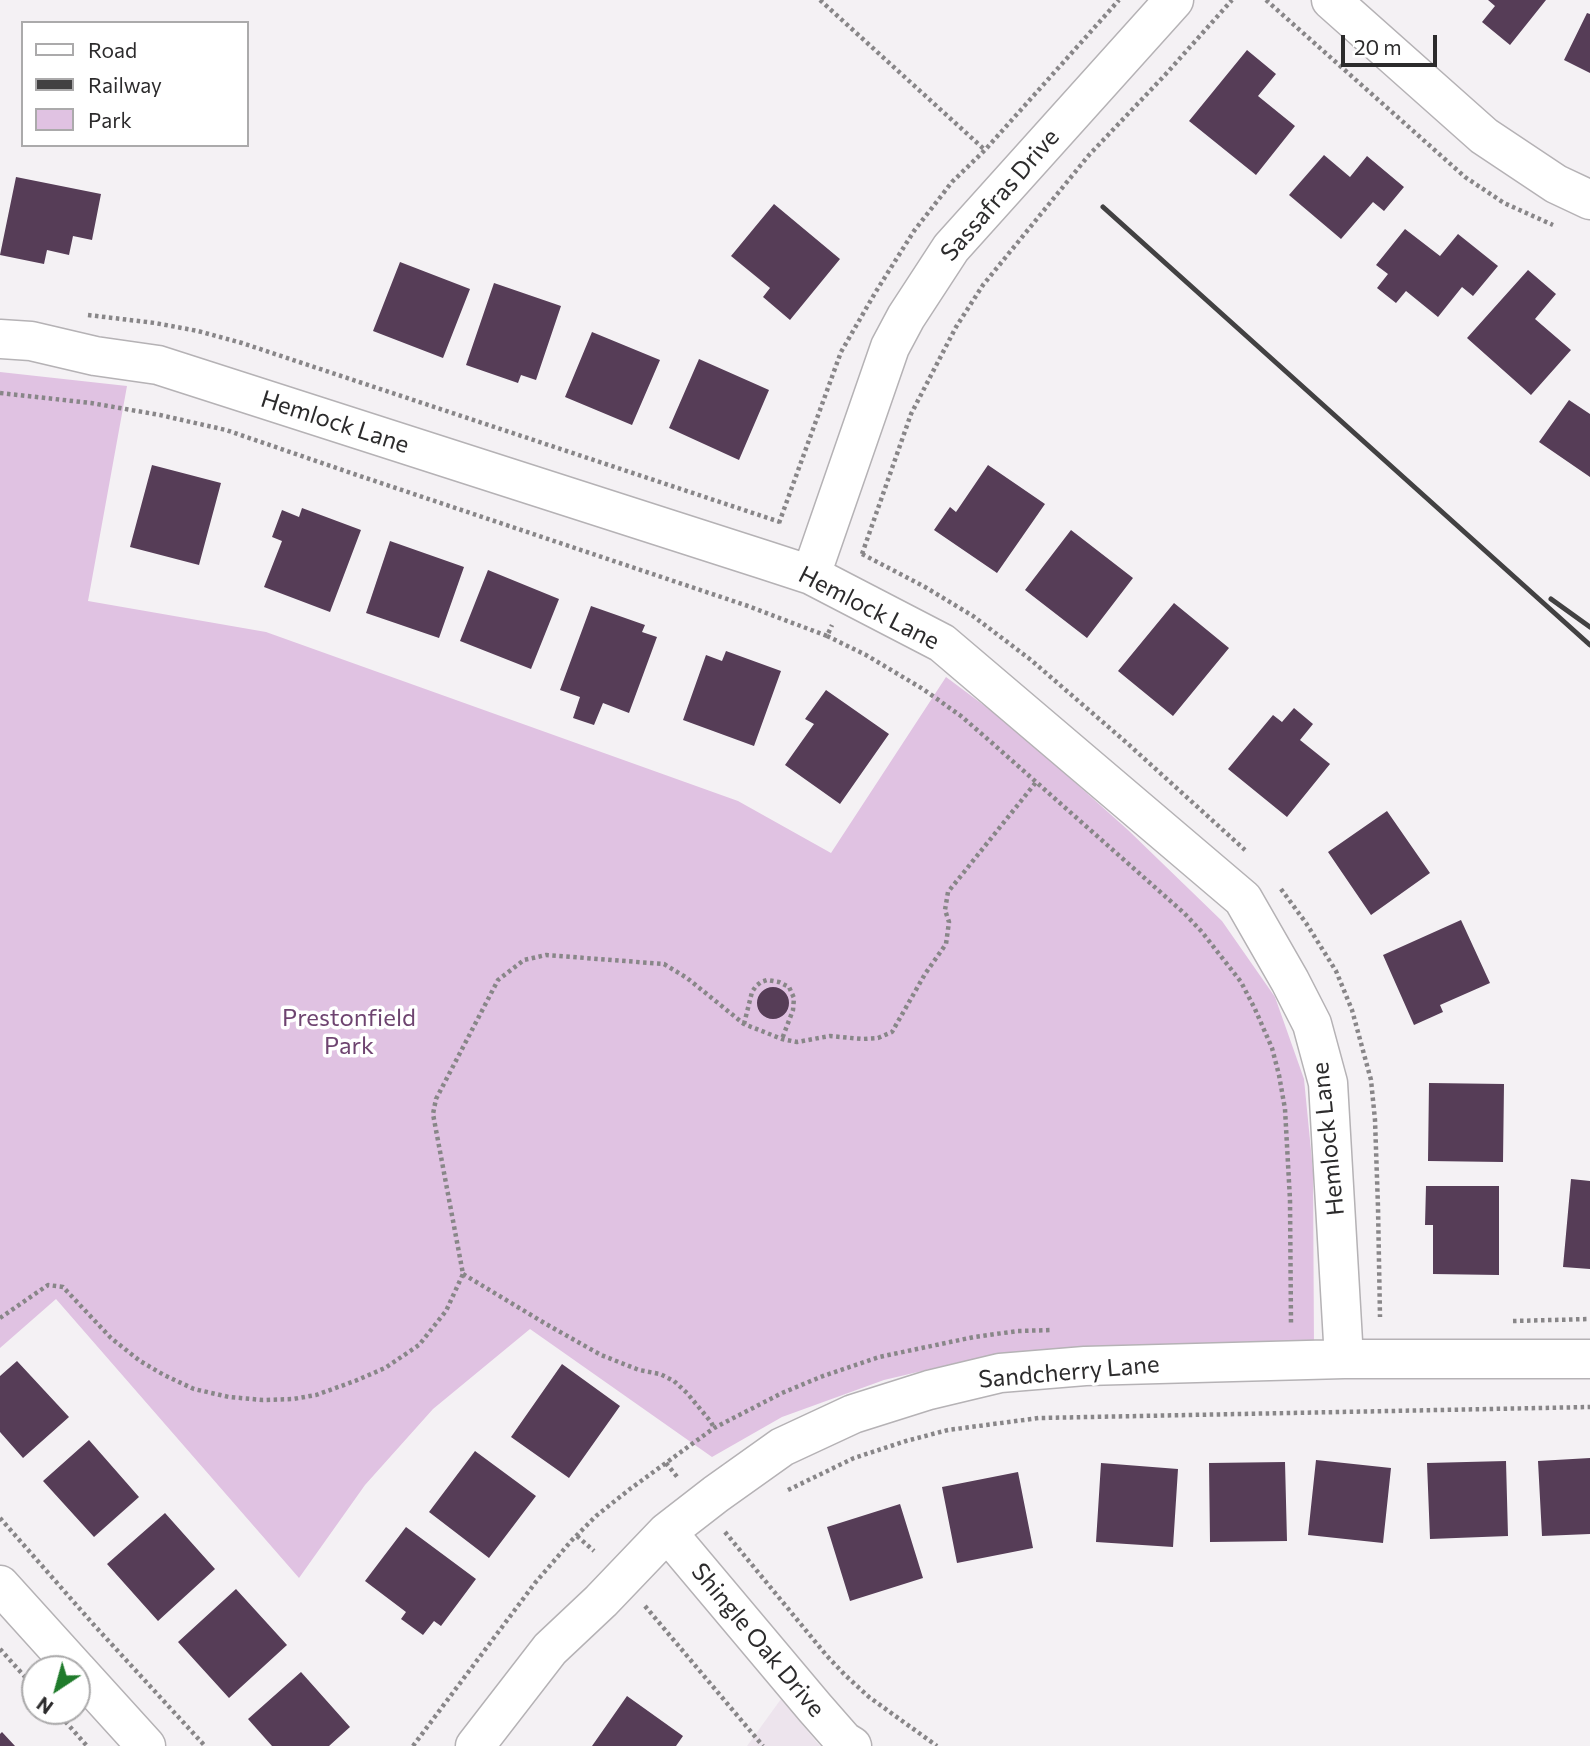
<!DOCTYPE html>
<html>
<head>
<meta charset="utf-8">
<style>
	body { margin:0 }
	#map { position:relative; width:1590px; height:1746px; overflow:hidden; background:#f4f1f4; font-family:Commissioner,sans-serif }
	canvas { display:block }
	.legend { position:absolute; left:21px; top:21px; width:228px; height:126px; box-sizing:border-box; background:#fff; border:2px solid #abaaab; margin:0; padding:9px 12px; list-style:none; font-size:21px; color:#2c2b2c }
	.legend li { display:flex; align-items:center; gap:14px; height:35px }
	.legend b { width:35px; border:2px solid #abaaab }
	.north { position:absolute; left:21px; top:1655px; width:70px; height:70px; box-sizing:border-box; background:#fff; border:2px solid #abaaab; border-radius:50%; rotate:216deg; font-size:19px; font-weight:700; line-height:28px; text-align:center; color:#2c2b2c }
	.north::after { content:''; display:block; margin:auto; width:24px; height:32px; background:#1f7b2b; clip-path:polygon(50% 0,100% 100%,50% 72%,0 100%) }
	.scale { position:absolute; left:1341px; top:35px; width:96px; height:32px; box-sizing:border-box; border:4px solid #2c2b2c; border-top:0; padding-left:9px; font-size:21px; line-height:24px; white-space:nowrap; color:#2c2b2c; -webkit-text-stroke:5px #fff; paint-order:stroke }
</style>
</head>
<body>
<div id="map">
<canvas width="1590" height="1746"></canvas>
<ul class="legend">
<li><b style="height:9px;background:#fff"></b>Road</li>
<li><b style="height:9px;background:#424142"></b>Railway</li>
<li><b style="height:19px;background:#e0c2e2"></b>Park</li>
</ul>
<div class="north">N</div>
<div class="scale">20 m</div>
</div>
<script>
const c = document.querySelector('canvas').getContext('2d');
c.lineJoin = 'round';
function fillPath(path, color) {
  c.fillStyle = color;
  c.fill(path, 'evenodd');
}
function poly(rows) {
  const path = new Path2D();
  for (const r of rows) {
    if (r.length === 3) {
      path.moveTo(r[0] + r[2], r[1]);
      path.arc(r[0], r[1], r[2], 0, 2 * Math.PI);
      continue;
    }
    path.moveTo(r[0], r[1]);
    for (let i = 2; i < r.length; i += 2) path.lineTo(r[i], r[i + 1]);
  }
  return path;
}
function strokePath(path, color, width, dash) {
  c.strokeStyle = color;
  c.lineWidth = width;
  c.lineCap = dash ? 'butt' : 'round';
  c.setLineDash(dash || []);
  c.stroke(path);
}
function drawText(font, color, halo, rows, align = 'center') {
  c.font = font + ' Commissioner,sans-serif';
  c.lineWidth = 7;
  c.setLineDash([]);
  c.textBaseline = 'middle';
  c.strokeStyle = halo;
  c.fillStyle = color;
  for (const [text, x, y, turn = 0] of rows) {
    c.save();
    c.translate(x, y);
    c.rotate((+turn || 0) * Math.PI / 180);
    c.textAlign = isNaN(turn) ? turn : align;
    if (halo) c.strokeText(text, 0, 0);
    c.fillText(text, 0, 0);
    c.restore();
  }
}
fillPath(poly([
	[781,1699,820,1746,747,1746]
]), '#ede4ed');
fillPath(poly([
	[0,372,127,386,88,601,266,632,738,801,831,853,946,677,1013,727,1128,830,1222,921,1275,997,1304,1079,1313,1171,1314,1349,1074,1351,960,1362,884,1380,782,1417,712,1457,530,1329,433,1409,365,1485,299,1578,56,1299,0,1348]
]), '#e0c2e2');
fillPath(poly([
	[1488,0,1546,0,1510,45,1482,22,1495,6],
	[1587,13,1590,14,1590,73,1564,60],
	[1247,50,1276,74,1258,96,1295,126,1256,175,1189,121],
	[1324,155,1350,177,1367,156,1404,187,1384,211,1373,202,1341,239,1289,195],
	[16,177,101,194,92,240,73,236,69,255,47,250,44,264,0,255],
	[774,204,840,259,790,320,763,297,770,288,731,256],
	[1405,229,1440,256,1458,234,1498,266,1473,296,1462,287,1438,317,1406,291,1396,303,1377,288,1388,274,1376,265],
	[400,262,470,289,443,358,373,331],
	[1528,270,1556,294,1535,319,1571,350,1531,395,1467,338],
	[494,283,561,306,536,380,521,375,518,383,466,365],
	[592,332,660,360,632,425,565,397],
	[699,359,769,390,739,460,669,428],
	[1569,400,1590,414,1590,477,1539,442],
	[152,465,221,483,199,565,130,547],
	[988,465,1045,504,997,573,934,530,950,507,956,512],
	[302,508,361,530,330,612,264,587,282,541,272,537,282,510,299,517],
	[1071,530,1133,578,1087,638,1025,590],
	[390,541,464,567,439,638,366,613],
	[488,570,559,599,531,669,460,641],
	[1174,603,1229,648,1173,716,1118,671],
	[591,606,645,625,642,632,657,637,629,713,603,703,594,725,573,718,580,697,560,690],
	[726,651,781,671,754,746,683,720,706,655,722,661],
	[826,690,889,734,840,804,785,765,814,724,805,719],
	[1294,708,1313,724,1300,740,1330,764,1287,817,1228,769,1273,715,1282,722],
	[1387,811,1430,873,1371,915,1328,852],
	[1461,920,1490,983,1440,1005,1443,1012,1414,1025,1383,955],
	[773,1003,16],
	[1429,1083,1504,1084,1503,1162,1428,1161],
	[1571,1179,1590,1181,1590,1269,1563,1267],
	[1426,1186,1499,1186,1499,1275,1433,1274,1433,1225,1425,1225],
	[17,1361,69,1417,23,1458,0,1432,0,1376],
	[562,1364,620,1406,569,1478,511,1437],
	[89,1440,139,1497,94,1537,43,1481],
	[475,1451,536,1496,489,1558,429,1512],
	[1590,1458,1590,1534,1542,1536,1538,1461],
	[1316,1460,1391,1468,1383,1543,1308,1535],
	[1506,1461,1508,1536,1430,1539,1427,1463],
	[1285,1462,1287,1541,1210,1542,1209,1463],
	[1101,1463,1178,1469,1173,1547,1096,1542],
	[1018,1472,1033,1548,957,1563,942,1487],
	[900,1504,923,1578,850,1601,827,1527],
	[165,1513,215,1569,158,1621,107,1564],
	[406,1527,476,1579,441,1626,434,1621,423,1635,401,1619,406,1612,365,1581],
	[236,1589,287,1645,229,1698,178,1642],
	[301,1672,350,1727,329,1746,272,1746,248,1719],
	[627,1696,683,1736,676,1746,592,1746],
	[2,1732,15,1746,0,1746,0,1734]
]), '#563d57');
const minor = poly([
	[1331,0,1484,136,1556,184,1590,200],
	[0,339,31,341,95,356,158,365,765,560,811,575,942,643,1243,899,1290,981,1312,1024,1328,1083,1344,1359],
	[811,575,890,347,906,317,951,248,1174,0],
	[667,1532,815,1708,844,1741,852,1746],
	[0,1585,76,1669],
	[77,1670,146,1746],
	[475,1746,550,1649,601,1601,667,1532,716,1494,782,1447,853,1414,929,1390,1000,1373,1085,1366,1344,1359,1590,1359]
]);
strokePath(minor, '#b5b2b5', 41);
strokePath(poly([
	[820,0,985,150],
	[1266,0,1465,177,1504,203,1553,225],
	[88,315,155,323,198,331,242,343,780,522],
	[0,393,91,403,160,415,226,430,354,474,748,606,827,636,832,625],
	[779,523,841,352,875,293,914,231,952,182,985,150,1119,0],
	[862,554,925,587,973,616,1031,660,1127,743,1245,850],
	[862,554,911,414,956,327,983,285,1089,155,1165,75,1232,0],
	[827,636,866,655,923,689,961,716,991,742,1184,913,1202,932,1241,982,1255,1009,1272,1048,1279,1075,1285,1109,1290,1200,1291,1324],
	[1281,889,1306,923,1336,971,1352,1010,1371,1080,1375,1120,1378,1207,1380,1317],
	[744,1024,752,992,756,986,761,982,767,980,779,982,789,987,794,998,793,1010,782,1039],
	[463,1274,546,1324,601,1355,639,1370,660,1374,674,1381,687,1393,711,1422,714,1428],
	[0,1318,48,1285,63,1287,111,1338,140,1361,164,1375,194,1389,229,1397,263,1400,293,1399,316,1395,355,1381,385,1368,419,1345,446,1311,463,1274,433,1114,436,1099,498,980,524,960,546,955,664,964,687,978,744,1024,782,1039,797,1042,830,1036,862,1039,878,1038,892,1032,925,974,946,944,949,922,945,910,948,892,1037,781],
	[1513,1321,1590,1319],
	[666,1463,678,1478],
	[788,1490,854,1458,906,1441,948,1430,1039,1418,1590,1407],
	[0,1518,94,1625,205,1746],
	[725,1532,827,1656,845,1675,869,1697,937,1746],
	[577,1536,594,1551],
	[645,1606,763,1746],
	[0,1649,35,1688],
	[56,1711,87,1746],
	[413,1746,535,1583,572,1540,596,1516,630,1489,714,1428,782,1393,823,1376,879,1357,974,1337,1018,1331,1052,1330]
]), '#888688', 4.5, [3.5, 3.5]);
strokePath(minor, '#fff', 38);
strokePath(poly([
	[1103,207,1590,645],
	[1551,599,1590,627]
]), '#424142', 5);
drawText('24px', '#2c2b2c', '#fff', [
	["Sassafras Drive",1000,195,-49],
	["Hemlock Lane",335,422,18],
	["Hemlock Lane",869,608,27],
	["Hemlock Lane",1328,1139,-96],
	["Sandcherry Lane",1069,1372,-5],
	["Shingle Oak Drive",758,1640,50]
]);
drawText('24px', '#6e4470', '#fff', [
	["Prestonfield",349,1018],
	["Park",349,1046]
]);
</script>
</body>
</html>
